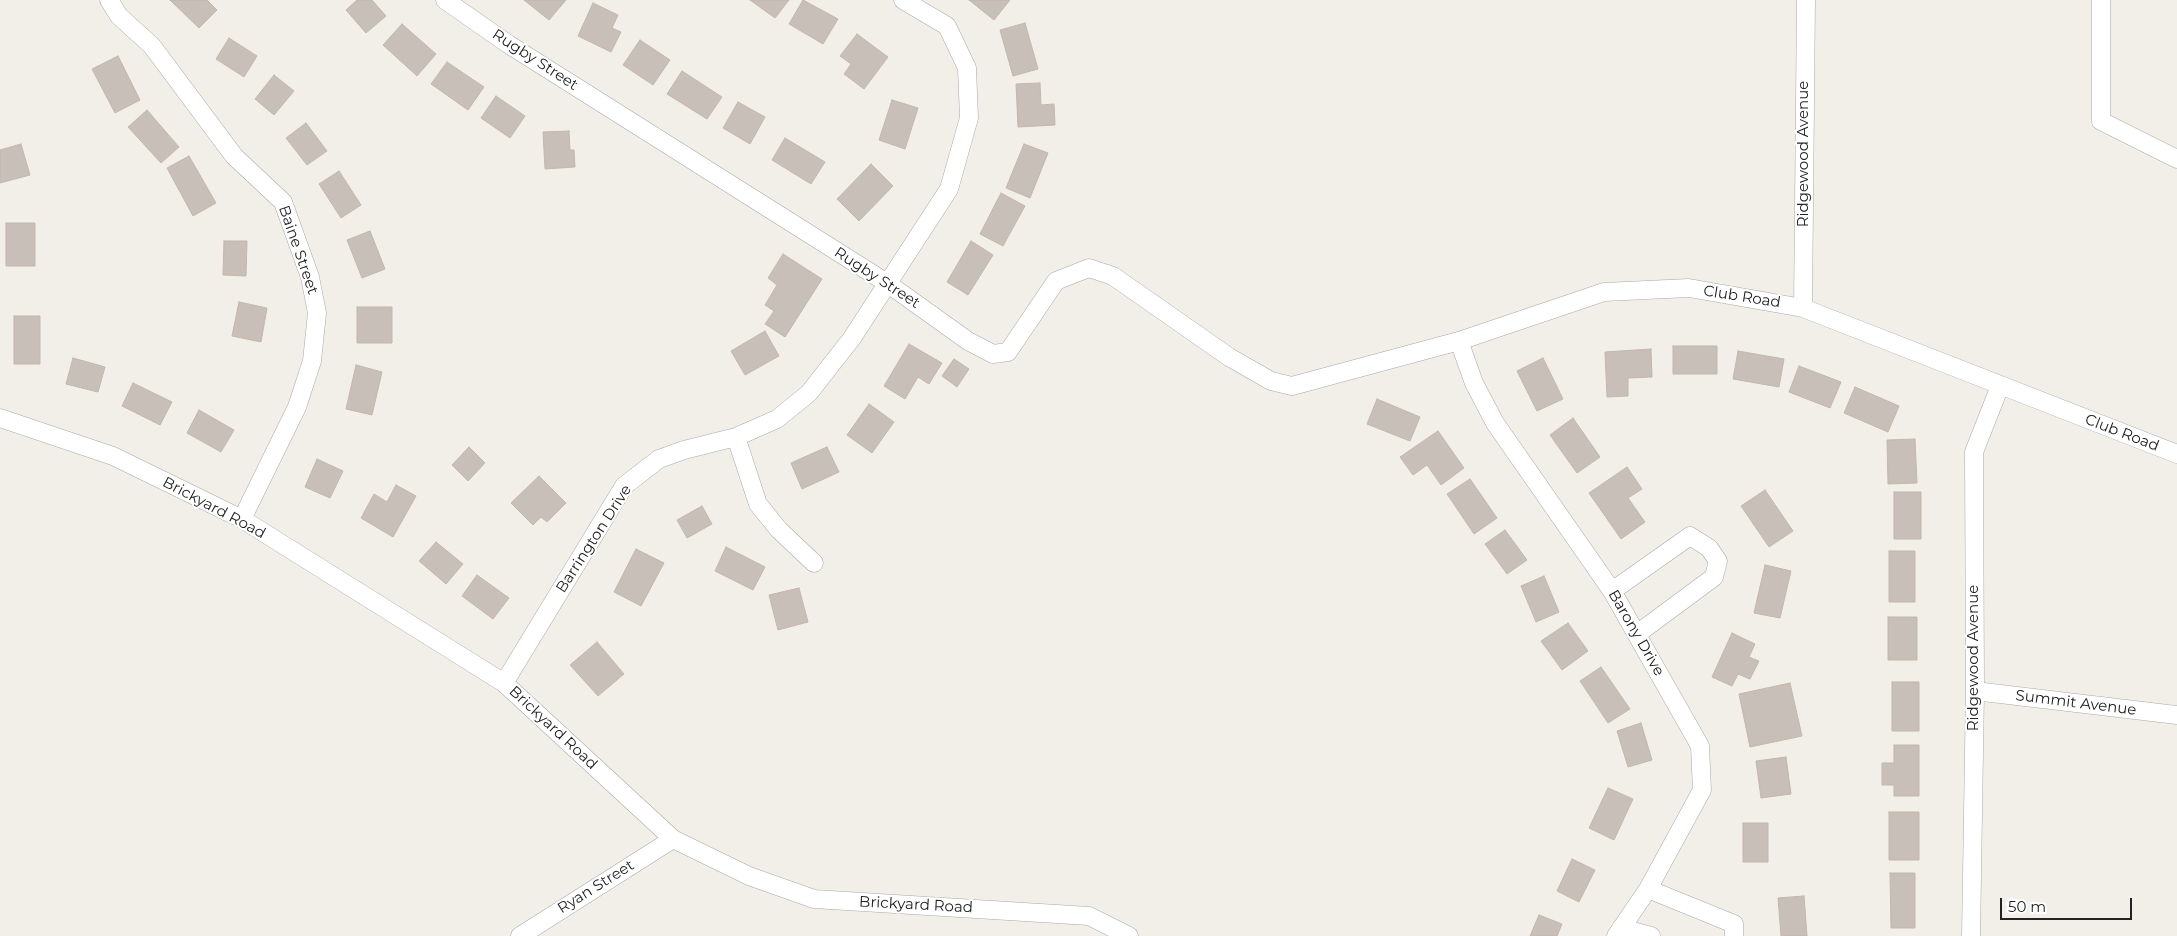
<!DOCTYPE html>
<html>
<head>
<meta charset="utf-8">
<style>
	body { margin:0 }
	#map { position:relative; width:2177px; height:936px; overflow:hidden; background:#f2efe9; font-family:Montserrat,sans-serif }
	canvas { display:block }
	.scale { position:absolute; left:2000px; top:898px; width:132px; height:22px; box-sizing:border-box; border:2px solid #222; border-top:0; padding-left:6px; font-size:15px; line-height:18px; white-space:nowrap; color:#222; -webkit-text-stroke:4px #fff; paint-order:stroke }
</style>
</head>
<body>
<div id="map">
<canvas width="2177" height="936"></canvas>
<div class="scale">50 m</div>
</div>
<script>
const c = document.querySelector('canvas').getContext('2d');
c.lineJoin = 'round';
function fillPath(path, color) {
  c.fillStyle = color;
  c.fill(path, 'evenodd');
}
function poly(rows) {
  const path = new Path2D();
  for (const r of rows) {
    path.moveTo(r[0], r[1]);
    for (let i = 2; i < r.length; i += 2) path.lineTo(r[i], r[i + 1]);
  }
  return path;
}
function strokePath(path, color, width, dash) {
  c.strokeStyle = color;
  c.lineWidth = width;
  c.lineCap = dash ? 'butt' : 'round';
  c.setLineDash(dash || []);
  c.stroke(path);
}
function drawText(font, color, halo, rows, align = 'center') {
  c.font = font + ' Montserrat,sans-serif';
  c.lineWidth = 4;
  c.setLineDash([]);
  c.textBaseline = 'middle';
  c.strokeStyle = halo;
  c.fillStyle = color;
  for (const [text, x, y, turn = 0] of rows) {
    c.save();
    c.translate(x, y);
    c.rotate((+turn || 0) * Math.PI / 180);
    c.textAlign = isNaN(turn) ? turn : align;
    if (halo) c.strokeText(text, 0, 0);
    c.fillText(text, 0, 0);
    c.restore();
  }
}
const building = poly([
	[170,0,207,0,217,10,199,28,170,0],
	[357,0,372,0,386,16,366,33,346,10,357,0],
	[524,0,566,0,549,20,524,0],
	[750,0,789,0,775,18,750,0],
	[803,0,838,19,823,44,789,24,803,0],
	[969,0,1010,0,994,20,969,0],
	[593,3,618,15,612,28,621,32,611,52,578,36,593,3],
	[1025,23,1038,69,1013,76,1000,30,1025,23],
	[402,24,436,54,417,76,383,45,402,24],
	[857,34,888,57,864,89,844,74,851,64,840,56,857,34],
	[229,38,257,56,244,77,216,59,229,38],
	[640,40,670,60,653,85,623,65,640,40],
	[118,56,140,100,115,113,92,69,118,56],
	[447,62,484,87,468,110,431,84,447,62],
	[682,71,722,97,707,119,667,94,682,71],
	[274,75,294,91,274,115,255,99,274,75],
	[1040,83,1041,105,1054,104,1055,125,1018,127,1016,84,1040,83],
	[496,96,525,116,510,138,481,118,496,96],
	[892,100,918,108,905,149,879,140,892,100],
	[738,102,765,117,750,144,723,128,738,102],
	[147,110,179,147,161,163,128,127,147,110],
	[306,123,327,151,307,165,286,138,306,123],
	[569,131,570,150,574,150,575,167,545,169,543,132,569,131],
	[785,138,825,162,811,184,772,160,785,138],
	[21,144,30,175,0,183,0,150,21,144],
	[1024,144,1048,153,1030,198,1006,188,1024,144],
	[189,156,216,203,193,216,167,168,189,156],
	[871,164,893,186,859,221,837,199,871,164],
	[339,171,361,205,341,218,319,184,339,171],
	[1001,193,1025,206,1003,246,980,234,1001,193],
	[6,223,35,223,35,266,6,266,6,223],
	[370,231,385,269,362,278,347,240,370,231],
	[224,241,247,241,246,276,223,275,224,241],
	[971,241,993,255,968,295,947,282,971,241],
	[783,254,822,279,785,337,765,324,774,311,765,305,777,285,768,278,783,254],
	[239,302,267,308,261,342,232,336,239,302],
	[357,307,392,307,392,343,357,343,357,307],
	[14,316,40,316,40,364,14,364,14,316],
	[765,331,779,356,745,375,731,351,765,331],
	[909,344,942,363,929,384,918,377,905,399,884,386,909,344],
	[1673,346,1717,346,1717,374,1673,374,1673,346],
	[1651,349,1652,377,1628,378,1628,396,1607,397,1605,352,1651,349],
	[1738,351,1784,359,1779,387,1733,379,1738,351],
	[73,358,105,367,98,392,66,384,73,358],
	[1543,358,1563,399,1537,411,1517,371,1543,358],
	[954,359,969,369,957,387,942,376,954,359],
	[356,365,382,372,372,415,346,409,356,365],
	[1799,366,1841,382,1830,408,1789,392,1799,366],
	[133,383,172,402,160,425,122,406,133,383],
	[1855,387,1899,406,1888,432,1844,413,1855,387],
	[1377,399,1420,417,1410,441,1367,424,1377,399],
	[869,404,894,422,872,453,847,435,869,404],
	[199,410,234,430,221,452,187,433,199,410],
	[1573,418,1600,457,1577,473,1550,435,1573,418],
	[1438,431,1464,468,1441,485,1427,465,1413,475,1400,457,1438,431],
	[1915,439,1917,483,1888,484,1887,440,1915,439],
	[469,447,485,463,468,481,452,465,469,447],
	[827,447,839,472,802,489,791,463,827,447],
	[317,459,343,471,330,498,305,487,317,459],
	[1627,467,1642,489,1628,498,1645,522,1621,539,1589,493,1627,467],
	[539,476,566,503,547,522,541,517,533,525,511,503,539,476],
	[1470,479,1497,518,1474,534,1447,494,1470,479],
	[396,485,416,496,393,537,361,518,374,494,387,502,396,485],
	[1765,490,1793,531,1769,547,1741,506,1765,490],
	[1894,492,1921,492,1921,539,1894,539,1894,492],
	[702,506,712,524,687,538,677,520,702,506],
	[1505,530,1527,560,1507,574,1485,544,1505,530],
	[436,542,463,564,446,584,419,561,436,542],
	[726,547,765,567,753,590,715,571,726,547],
	[636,549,664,563,641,606,614,592,636,549],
	[1889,551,1915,551,1915,602,1889,602,1889,551],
	[1765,565,1791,571,1780,618,1754,613,1765,565],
	[477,575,509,598,493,619,462,596,477,575],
	[1544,576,1559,612,1536,622,1521,586,1544,576],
	[799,588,808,622,778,630,769,595,799,588],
	[1888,617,1917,617,1917,660,1888,660,1888,617],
	[1568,623,1588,651,1562,670,1541,641,1568,623],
	[1732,633,1755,644,1749,657,1759,661,1750,679,1738,674,1732,686,1712,677,1732,633],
	[597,642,624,674,598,696,570,665,597,642],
	[1601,667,1630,709,1608,723,1580,681,1601,667],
	[1892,682,1919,682,1919,731,1892,731,1892,682],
	[1790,683,1802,736,1750,747,1739,694,1790,683],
	[1641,723,1652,760,1628,767,1617,731,1641,723],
	[1894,745,1919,745,1919,796,1894,796,1894,785,1882,785,1882,763,1894,763,1894,745],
	[1786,757,1791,794,1761,798,1756,761,1786,757],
	[1608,788,1633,799,1614,840,1589,828,1608,788],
	[1889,812,1919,812,1919,860,1889,860,1889,812],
	[1743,823,1768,823,1768,862,1743,862,1743,823],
	[1572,859,1595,870,1579,902,1557,891,1572,859],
	[1890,873,1915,873,1915,928,1891,928,1890,873],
	[1804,896,1807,936,1781,936,1778,898,1804,896],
	[1539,915,1562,924,1557,936,1530,936,1539,915]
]);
fillPath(building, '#c7bfb8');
strokePath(building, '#c4b6ab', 1);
const minor = poly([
	[109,0,119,16,152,46,234,156,283,202,310,277,317,313,312,361,297,407,242,519],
	[445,0,508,44,887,283,968,341,993,354,1008,352,1056,281,1089,268,1113,276,1229,357,1271,381,1292,386,1459,341,1604,292,1689,288,1803,308,2177,454],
	[2101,0,2101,121,2177,159],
	[1803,308,1806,0],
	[1459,341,1474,383,1495,423,1612,591,1700,746,1702,790,1648,889,1616,936],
	[0,418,113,456,242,519,504,683,673,839,749,876,814,899,1089,916,1129,936],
	[736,437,758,504,779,530,814,563],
	[1612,591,1690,536,1709,548,1718,561,1714,577,1637,634],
	[504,683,624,486,659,459,684,450,736,437,777,419,809,393,852,338,949,189,969,118,967,68,947,26,903,0],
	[1975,691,2177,715],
	[1648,889,1734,924,1734,936],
	[1621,928,1651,936],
	[520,936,673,839],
	[1971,936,1975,691,1974,452,2000,386]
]);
strokePath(minor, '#a9a9a9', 19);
strokePath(minor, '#fff', 18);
drawText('15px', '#222', '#fff', [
	["Rugby Street",535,60,33],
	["Ridgewood Avenue",1804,154,-90],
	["Baine Street",298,250,71],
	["Rugby Street",877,278,33],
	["Club Road",1742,297,9],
	["Club Road",2122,433,21],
	["Brickyard Road",214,508,28],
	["Barrington Drive",594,539,-57],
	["Barony Drive",1636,633,60],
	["Ridgewood Avenue",1974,658,-90],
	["Summit Avenue",2076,703,7],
	["Brickyard Road",553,728,43],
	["Ryan Street",596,887,-32],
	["Brickyard Road",916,905,3]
]);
</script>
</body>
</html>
